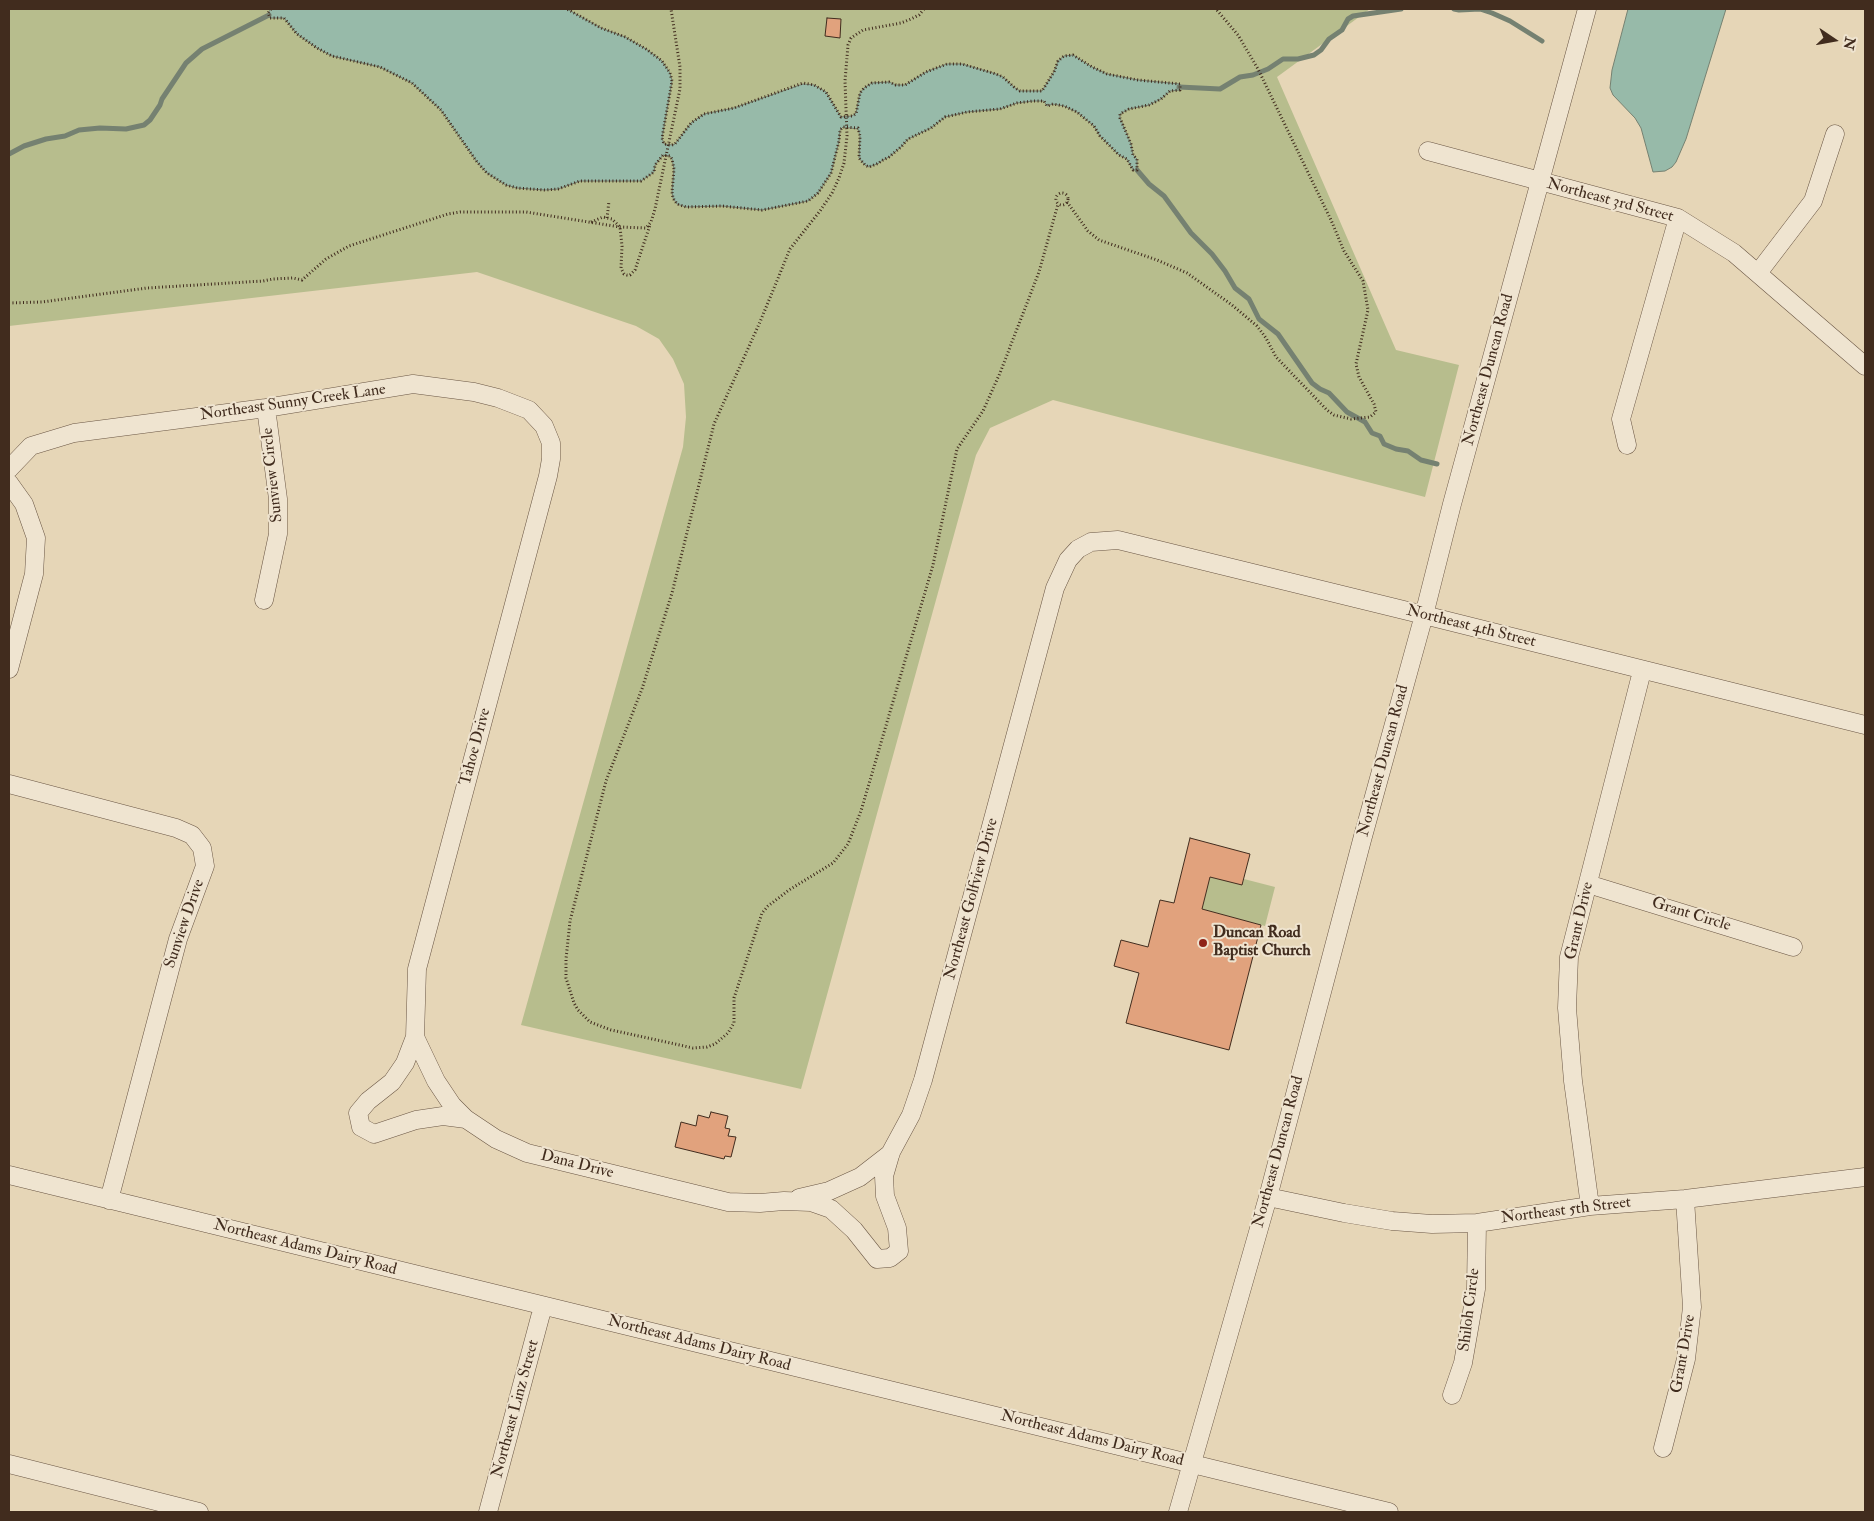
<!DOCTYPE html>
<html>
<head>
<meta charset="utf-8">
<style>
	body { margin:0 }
	#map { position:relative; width:1874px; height:1521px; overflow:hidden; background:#e6d6b7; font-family:"IM FELL Double Pica",serif }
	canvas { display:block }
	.frame { position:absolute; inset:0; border:10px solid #412c1e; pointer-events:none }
	.north { position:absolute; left:1809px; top:15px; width:50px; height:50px; -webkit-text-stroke:4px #efe4d0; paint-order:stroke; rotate:102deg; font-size:14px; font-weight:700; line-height:20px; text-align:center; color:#412c1e }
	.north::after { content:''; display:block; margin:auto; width:18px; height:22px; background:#412c1e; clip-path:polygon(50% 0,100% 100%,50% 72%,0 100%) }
</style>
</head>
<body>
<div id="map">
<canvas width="1874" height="1521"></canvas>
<div class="frame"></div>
<div class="north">N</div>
</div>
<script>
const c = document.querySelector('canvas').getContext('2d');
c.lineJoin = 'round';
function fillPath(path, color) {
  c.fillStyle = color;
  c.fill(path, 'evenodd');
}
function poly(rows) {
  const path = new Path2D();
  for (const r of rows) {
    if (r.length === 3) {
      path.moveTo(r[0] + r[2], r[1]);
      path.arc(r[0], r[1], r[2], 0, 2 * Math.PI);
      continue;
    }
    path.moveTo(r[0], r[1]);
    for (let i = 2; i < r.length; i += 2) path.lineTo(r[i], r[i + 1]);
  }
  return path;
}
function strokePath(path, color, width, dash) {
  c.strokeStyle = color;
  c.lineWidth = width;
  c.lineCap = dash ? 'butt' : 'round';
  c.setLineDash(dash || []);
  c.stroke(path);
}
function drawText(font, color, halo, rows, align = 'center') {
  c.font = font + ' "IM FELL Double Pica",serif';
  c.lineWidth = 4;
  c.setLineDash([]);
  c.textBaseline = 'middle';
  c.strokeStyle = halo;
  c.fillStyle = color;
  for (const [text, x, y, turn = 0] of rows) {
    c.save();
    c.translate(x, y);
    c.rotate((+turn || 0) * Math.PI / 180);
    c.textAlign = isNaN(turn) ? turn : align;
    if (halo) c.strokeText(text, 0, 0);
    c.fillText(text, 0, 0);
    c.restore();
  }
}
fillPath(poly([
	[9,9,1370,9,1277,77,1396,350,1459,365,1425,497,1053,400,990,428,976,455,801,1089,521,1025,683,447,686,417,684,384,673,359,659,339,636,326,477,272,9,326],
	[1210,877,1242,885,1244,879,1275,887,1265,926,1202,909]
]), '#b7bd8d');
const water = poly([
	[271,9,567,9,601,28,625,37,646,49,662,61,670,73,672,81,662,138,664,144,672,145,675,144,691,123,704,114,734,108,803,84,814,85,826,92,841,117,852,116,856,113,860,93,864,88,872,83,889,82,896,85,905,85,926,72,947,64,962,64,996,74,1003,77,1015,88,1020,91,1042,91,1054,72,1058,61,1064,56,1073,55,1092,67,1107,74,1138,80,1180,84,1180,90,1170,91,1161,99,1149,105,1129,109,1120,114,1120,118,1131,144,1133,155,1137,159,1137,170,1133,170,1127,159,1119,155,1100,136,1094,126,1077,112,1064,106,1053,104,1047,106,1044,101,1033,101,1017,103,1000,109,967,112,945,117,931,128,908,139,901,147,889,157,881,161,879,163,869,167,865,165,859,158,860,136,858,129,843,127,840,130,839,141,831,173,818,193,808,201,762,210,722,206,686,207,677,204,673,198,672,192,674,169,672,159,670,156,663,155,655,165,654,172,641,181,580,181,558,189,545,190,517,188,506,185,487,173,477,162,441,110,412,83,380,67,332,56,317,48,297,34,284,18,270,18,268,13,271,9],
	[1628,9,1726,9,1686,139,1676,162,1672,167,1665,171,1653,172,1641,128,1635,118,1613,95,1610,88,1612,70,1628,9]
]);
fillPath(water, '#97baa9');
strokePath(water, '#758171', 1);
strokePath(poly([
	[1454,9,1459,10,1480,9,1492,13,1510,21,1542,41],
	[1179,87,1220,89,1240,77,1253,75,1268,69,1283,59,1298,59,1314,55,1321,50,1329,39,1342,30,1348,19,1353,16,1401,9],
	[9,154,24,146,46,139,65,136,79,130,100,128,126,129,144,125,150,120,160,105,162,99,186,63,202,49,269,15],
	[1137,170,1149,184,1164,196,1191,233,1212,254,1225,271,1235,288,1249,299,1259,319,1278,334,1312,383,1320,389,1329,393,1347,412,1365,422,1372,433,1380,436,1384,444,1396,449,1408,451,1421,460,1437,464]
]), '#758171', 5);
const building = poly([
	[827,18,841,19,840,38,825,36,827,18],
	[1190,838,1250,854,1242,885,1210,877,1202,909,1261,925,1229,1050,1126,1023,1139,973,1114,966,1121,940,1148,947,1160,900,1174,903,1190,838],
	[711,1112,728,1116,725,1128,730,1129,728,1136,736,1137,731,1157,725,1156,724,1159,675,1147,681,1122,696,1126,698,1115,709,1118,711,1112]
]);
fillPath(building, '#e1a27d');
strokePath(building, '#412c1e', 1);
const minor = poly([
	[1428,151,1678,218,1734,253,1865,366],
	[1758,273,1813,201,1835,134],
	[1627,445,1621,419,1678,218],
	[9,469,31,446,74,433,266,408,413,384,474,392,498,398,529,410,544,426,551,443,551,459,548,476,417,969,415,1037,405,1063,392,1082,368,1101,358,1113,361,1127,374,1134,416,1120,443,1116,466,1119,496,1139,527,1153,728,1202,760,1203,784,1201,811,1202,831,1209,854,1230,877,1259,890,1258,899,1251,897,1228,885,1196,884,1176,891,1152,911,1115,923,1080,1055,588,1068,560,1078,549,1091,542,1118,540,1424,615,1865,725],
	[9,483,24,504,36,538,34,574,9,669],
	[264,600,278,534,278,499,266,408],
	[9,784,176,828,192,835,202,848,205,866,178,939,109,1200],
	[1588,884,1793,947],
	[415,1037,436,1081,452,1105,466,1119],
	[9,1175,1389,1512],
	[1268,1197,1344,1213,1392,1221,1432,1224,1477,1223,1590,1206,1685,1199,1865,1177],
	[799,1198,829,1191,860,1177,891,1153],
	[1590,1206,1573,1081,1567,1008,1569,957,1642,671],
	[1452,1395,1463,1363,1476,1289,1477,1223],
	[1663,1448,1686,1359,1692,1307,1685,1199],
	[9,1464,199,1512],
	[488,1512,543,1306],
	[1178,1512,1268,1197,1362,840,1424,615,1452,504,1587,9]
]);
strokePath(minor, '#6a5644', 19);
strokePath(poly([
	[271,9,268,13,270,18,284,18,297,34,317,48,332,56,380,67,412,83,441,110,477,162,487,173,506,185,517,188,545,190,558,189,580,181,641,181,654,172,655,165,663,155,670,156,672,159,674,169,672,192,673,198,677,204,686,207,722,206,762,210,808,201,818,193,831,173,839,141,840,130,843,127,858,128,860,136,859,158,865,165,869,167,879,163,881,161,889,157,901,147,908,139,931,128,945,117,967,112,1000,109,1017,103,1033,101,1044,101,1047,106,1053,104,1064,106,1077,112,1094,126,1100,136,1119,155,1127,159,1133,170,1137,170,1137,159,1133,155,1131,144,1120,118,1120,114,1129,109,1149,105,1161,99,1170,91,1180,90,1180,84,1138,80,1107,74,1092,67,1073,55,1064,56,1058,61,1054,72,1042,91,1020,91,1015,88,1003,77,996,74,962,64,947,64,926,72,905,85,896,85,889,82,872,83,864,88,860,93,856,114,852,116,841,117,826,92,814,85,803,83,734,108,704,114,691,123,675,144,672,145,664,144,662,138,672,81,670,73,662,61,646,49,625,37,601,28,567,9],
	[924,9,919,15,911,19,901,23,863,30,851,38,848,45,845,81,847,136,844,163,839,178,832,193,820,211,790,249,760,322,714,424,672,593,642,689,606,781,570,921,566,959,566,978,574,1003,578,1010,590,1022,611,1030,693,1048,707,1047,715,1044,728,1033,734,1023,734,998,762,913,768,906,789,890,833,863,848,844,861,811,933,565,957,449,983,411,1000,373,1039,272,1058,204],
	[1062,199,6],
	[1067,202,1088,231,1099,240,1157,260,1187,273,1232,305,1257,326,1266,338,1276,357,1327,410,1334,415,1351,419,1370,417,1376,412,1374,404,1359,377,1356,364,1368,310,1363,281,1344,251,1331,220,1258,69,1238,35,1216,9],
	[607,218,609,201],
	[591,222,603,217,612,219,620,227,622,246,621,268,624,274,627,275,630,275,635,270,650,225],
	[9,303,42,302,147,288,263,281,273,279,293,278,302,280,326,259,349,246,448,214,460,212,526,212,620,227,646,228,651,222,655,209,680,89,680,67,671,9]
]), '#412c1e', 3, [1, 2.5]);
strokePath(minor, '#efe4d0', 18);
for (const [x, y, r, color] of [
	[1203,943,5,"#8f2418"]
]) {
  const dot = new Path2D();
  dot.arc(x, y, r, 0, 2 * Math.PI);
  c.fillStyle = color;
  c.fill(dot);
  strokePath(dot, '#efe4d0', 2);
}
drawText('16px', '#412c1e', '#efe4d0', [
	["Northeast 3rd Street",1610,201,15],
	["Northeast Duncan Road",1489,370,-75],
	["Northeast Sunny Creek Lane",293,403,-8],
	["Sunview Circle",273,475,-96],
	["Northeast 4th Street",1471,627,14],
	["Tahoe Drive",476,747,-75],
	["Northeast Duncan Road",1384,761,-75],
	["Northeast Golfview Drive",972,899,-75],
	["Grant Circle",1691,915,17],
	["Grant Drive",1580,921,-77],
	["Sunview Drive",185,924,-71],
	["Northeast Duncan Road",1279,1152,-75],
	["Dana Drive",577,1165,14],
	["Northeast 5th Street",1566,1211,-7],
	["Northeast Adams Dairy Road",305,1248,14],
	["Shiloh Circle",1470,1310,-83],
	["Northeast Adams Dairy Road",699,1344,14],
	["Grant Drive",1684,1354,-80],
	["Northeast Linz Street",516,1409,-75],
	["Northeast Adams Dairy Road",1092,1439,14]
]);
drawText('bold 16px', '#412c1e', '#efe4d0', [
	["Duncan Road",1213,934],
	["Baptist Church",1213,952]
], 'left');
</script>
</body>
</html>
